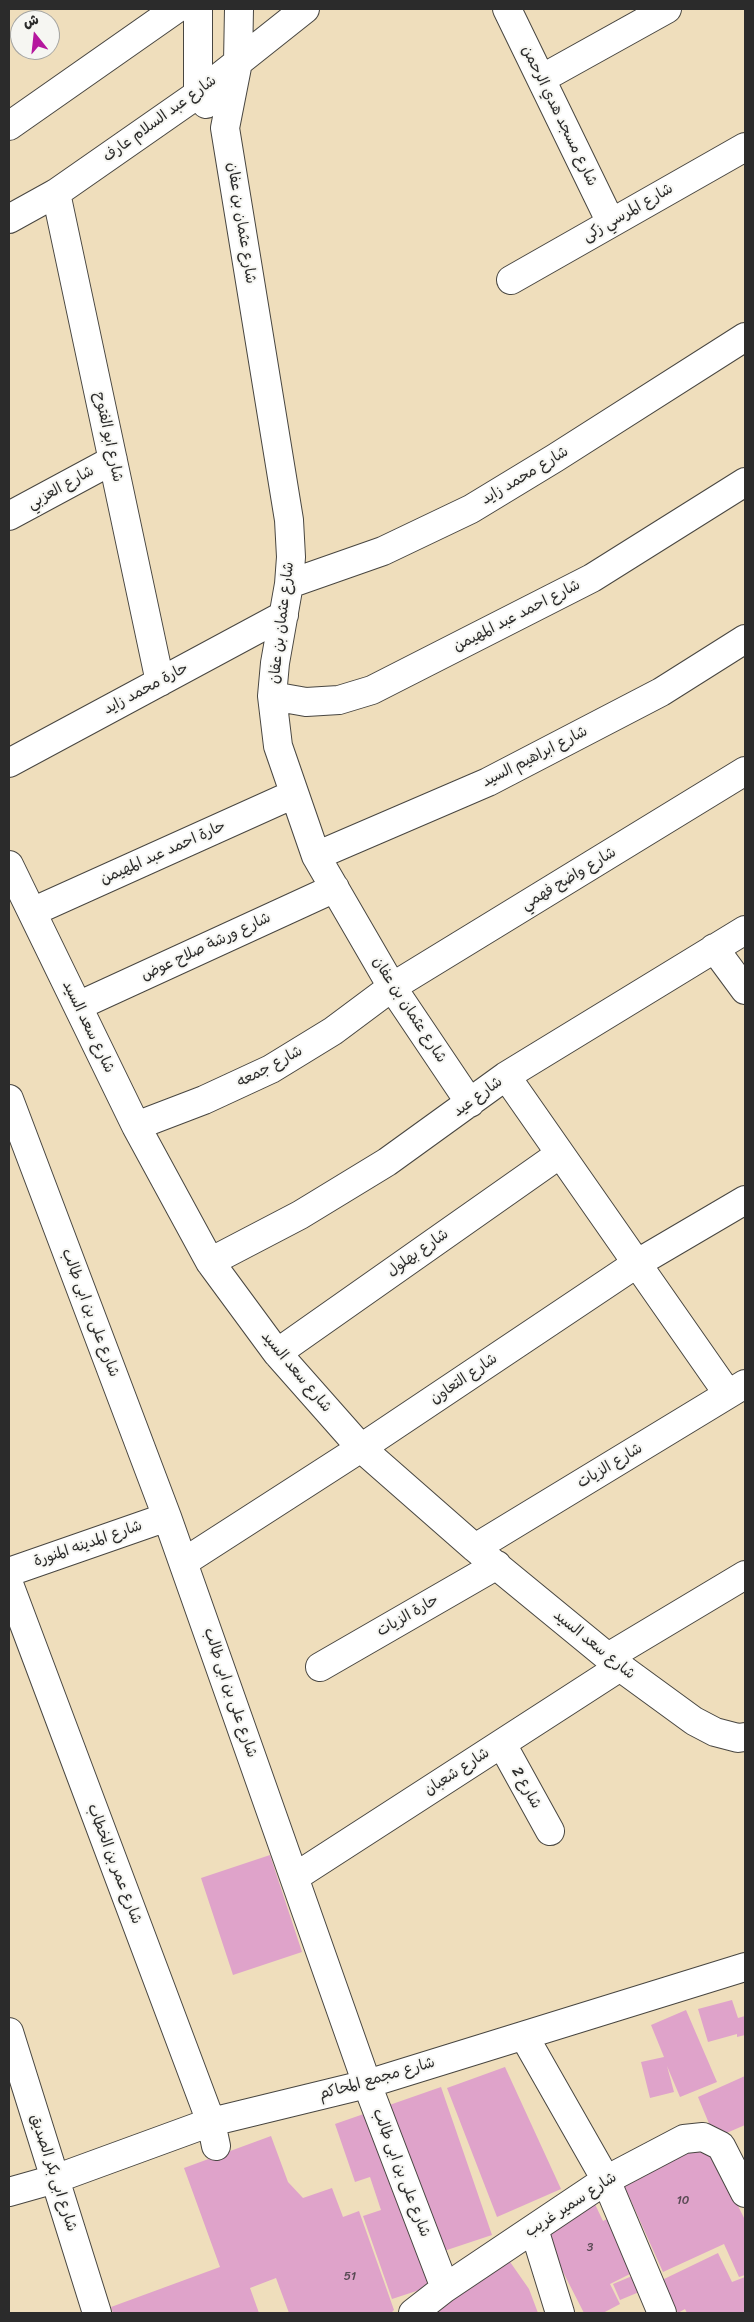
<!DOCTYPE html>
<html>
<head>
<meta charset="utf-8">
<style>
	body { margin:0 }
	#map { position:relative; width:754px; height:2322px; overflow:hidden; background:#efdebc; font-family:Sriracha,"Playpen Sans Arabic",sans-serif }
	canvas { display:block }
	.frame { position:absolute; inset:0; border:10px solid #2b2b2b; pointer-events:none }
	.north { position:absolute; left:10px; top:10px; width:50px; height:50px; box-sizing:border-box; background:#f6f6f2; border:1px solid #a5a5a2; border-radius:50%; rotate:344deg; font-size:14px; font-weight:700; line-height:20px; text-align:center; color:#2b2b2b }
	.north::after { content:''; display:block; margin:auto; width:18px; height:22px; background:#b5179e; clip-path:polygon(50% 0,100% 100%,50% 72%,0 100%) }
</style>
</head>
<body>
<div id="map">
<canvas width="754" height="2322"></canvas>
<div class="frame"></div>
<div class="north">ش</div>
</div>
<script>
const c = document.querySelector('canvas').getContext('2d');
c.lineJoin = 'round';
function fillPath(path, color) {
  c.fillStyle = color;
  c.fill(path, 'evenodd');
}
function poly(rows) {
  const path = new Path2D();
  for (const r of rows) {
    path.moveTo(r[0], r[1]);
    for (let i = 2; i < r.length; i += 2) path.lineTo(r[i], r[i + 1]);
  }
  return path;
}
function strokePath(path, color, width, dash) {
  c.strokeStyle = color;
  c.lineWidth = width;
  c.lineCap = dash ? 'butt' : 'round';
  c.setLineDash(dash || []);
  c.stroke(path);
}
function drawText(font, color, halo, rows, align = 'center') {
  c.font = font + ' Sriracha,"Playpen Sans Arabic",sans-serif';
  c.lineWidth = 4;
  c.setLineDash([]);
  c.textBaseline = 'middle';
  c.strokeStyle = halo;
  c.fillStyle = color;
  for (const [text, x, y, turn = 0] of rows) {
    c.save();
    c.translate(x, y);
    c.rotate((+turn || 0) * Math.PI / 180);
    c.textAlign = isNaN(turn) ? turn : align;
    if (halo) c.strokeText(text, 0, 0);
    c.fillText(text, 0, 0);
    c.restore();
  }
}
fillPath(poly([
	[270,1855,302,1952,233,1975,201,1878],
	[732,2000,738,2018,745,2016,745,2035,737,2037,737,2034,708,2042,698,2009],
	[686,2010,717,2082,680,2097,667,2066,674,2092,650,2098,641,2062,664,2057,651,2025],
	[505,2067,561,2189,497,2217,447,2088],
	[745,2076,745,2125,715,2138,698,2097],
	[441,2087,492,2235,441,2252,450,2280,392,2299,363,2216,381,2210,370,2177,355,2182,335,2124],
	[271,2136,288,2182,303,2198,332,2188,343,2217,359,2211,394,2310,391,2313,289,2313,276,2278,250,2288,259,2313,113,2313,111,2307,220,2267,184,2168],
	[706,2141,745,2220,745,2275,739,2277,724,2244,663,2272,622,2181],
	[593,2200,603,2221,613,2216,640,2269,610,2284,620,2304,603,2313,584,2313,540,2227],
	[718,2253,732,2282,745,2277,745,2313,687,2313,685,2309,678,2313,662,2280],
	[508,2259,529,2289,538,2313,429,2313],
	[637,2274,644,2290,620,2300,613,2284]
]), '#dfa3ca');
const minor = poly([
	[198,9,198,94,206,104],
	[239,9,238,62,225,128,289,520,291,557,289,584,275,663,272,696,278,746,316,856,392,987,470,1103],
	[507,9,611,223],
	[541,79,667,9],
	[9,126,176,9],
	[56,193,160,682],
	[9,219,56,193,198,94,305,9],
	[511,280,745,147],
	[9,516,113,460],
	[289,584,383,551,471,509,555,458,745,337],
	[272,696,306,702,339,700,372,690,592,578,745,482],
	[9,763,284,615],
	[316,856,488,782,661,692,745,639],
	[9,865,136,1126,210,1262,277,1353,361,1448,475,1548,620,1667,694,1721,715,1732,738,1738,745,1737],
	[32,912,294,794],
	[714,948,745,990],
	[78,1006,335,888],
	[506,1076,728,1394],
	[9,1099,167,1517,367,2084,445,2288],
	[136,1126,204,1100,271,1069,333,1031,392,987,745,771],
	[210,1262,300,1215,387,1162,506,1076,745,930],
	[277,1353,560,1154],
	[475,1548,745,1384],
	[184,1562,361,1448,636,1264,745,1200],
	[9,1572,167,1517],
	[9,1584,211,2122,216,2146],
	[608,1657,745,1575],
	[320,1667,497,1565],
	[502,1744,550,1831],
	[295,1877,620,1667],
	[9,2032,97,2313],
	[524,2036,606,2180,662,2313],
	[9,2192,55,2179,211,2122,367,2084,745,1967],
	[534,2229,560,2313],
	[413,2313,445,2288,606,2180,684,2139,703,2137,721,2146,745,2193]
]);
strokePath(minor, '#484641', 30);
strokePath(minor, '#fff', 28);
drawText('12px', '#584953', null, [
	["10",683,2201],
	["3",590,2248],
	["51",350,2277]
]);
drawText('15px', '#2b2b2b', '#f6f6f2', [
	["شارع مسجد هدي الرحمن",559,116,64],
	["شارع عبد السلام عارف",160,119,-36],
	["شارع المرسي زكى",628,213,-30],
	["شارع عثمان بن عفان",241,223,81],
	["شارع ابو الفتوح",108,437,78],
	["شارع محمد زايد",525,476,-31],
	["شارع العزبي",61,488,-29],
	["شارع احمد عبد المهيمن",517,616,-27],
	["شارع عثمان بن عفان",282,623,-83],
	["حارة محمد زايد",146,689,-28],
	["شارع ابراهيم السيد",535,757,-27],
	["حارة احمد عبد المهيمن",163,853,-24],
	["شارع واضح فهمي",569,879,-31],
	["شارع ورشة صلاح عوض",206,947,-25],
	["شارع عثمان بن عفان",409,1010,57],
	["شارع سعد السيد",88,1027,64],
	["شارع جمعه",270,1067,-28],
	["شارع عيد",478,1097,-36],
	["شارع بهلول",418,1253,-35],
	["شارع على بن ابى طالب",90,1313,69],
	["شارع سعد السيد",296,1372,50],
	["شارع التعاون",464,1379,-34],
	["شارع الزيات",610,1466,-31],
	["شارع المدينه المنورة",88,1544,-19],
	["حارة الزيات",408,1616,-30],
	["شارع سعد السيد",594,1645,39],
	["شارع على بن ابى طالب",230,1693,71],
	["شارع شعبان",457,1772,-33],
	["شارع 2",526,1788,61],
	["شارع عمر بن الخطاب",114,1864,69],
	["شارع مجمع المحاكم",377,2079,-16],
	["شارع ابى بكر الصديق",53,2173,72],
	["شارع على بن ابى طالب",401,2173,69],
	["شارع سمير غريب",571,2205,-33]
]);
</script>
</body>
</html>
